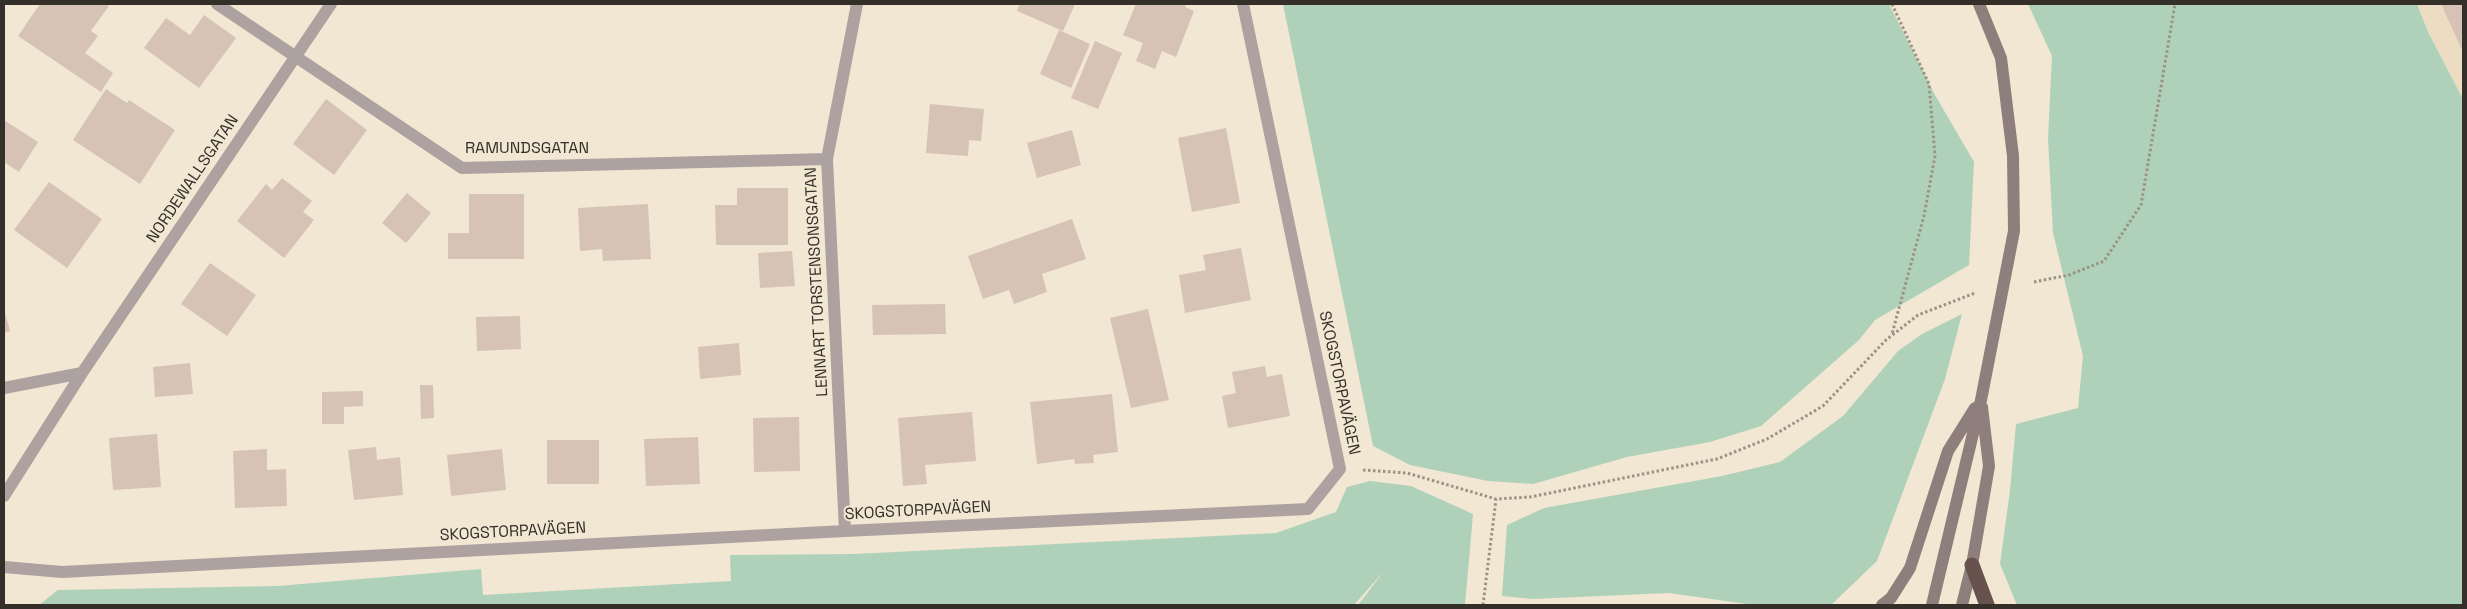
<!DOCTYPE html>
<html>
<head>
<meta charset="utf-8">
<style>
	body { margin:0 }
	#map { position:relative; width:2467px; height:609px; overflow:hidden; background:#f2e7d3; font-family:"Space Grotesk",sans-serif }
	canvas { display:block }
	.frame { position:absolute; inset:0; border:5px solid #343029; pointer-events:none }
</style>
</head>
<body>
<div id="map">
<canvas width="2467" height="609"></canvas>
<div class="frame"></div>
</div>
<script>
const c = document.querySelector('canvas').getContext('2d');
c.lineJoin = 'round';
function fillPath(path, color) {
  c.fillStyle = color;
  c.fill(path, 'evenodd');
}
function poly(rows) {
  const path = new Path2D();
  for (const r of rows) {
    path.moveTo(r[0], r[1]);
    for (let i = 2; i < r.length; i += 2) path.lineTo(r[i], r[i + 1]);
  }
  return path;
}
function strokePath(path, color, width, dash) {
  c.strokeStyle = color;
  c.lineWidth = width;
  c.lineCap = dash ? 'butt' : 'round';
  c.setLineDash(dash || []);
  c.stroke(path);
}
function drawText(font, color, halo, rows, align = 'center') {
  c.font = font + ' "Space Grotesk",sans-serif';
  c.lineWidth = 4;
  c.setLineDash([]);
  c.textBaseline = 'middle';
  c.strokeStyle = halo;
  c.fillStyle = color;
  for (const [text, x, y, turn = 0] of rows) {
    c.save();
    c.translate(x, y);
    c.rotate((+turn || 0) * Math.PI / 180);
    c.textAlign = isNaN(turn) ? turn : align;
    if (halo) c.strokeText(text, 0, 0);
    c.fillText(text, 0, 0);
    c.restore();
  }
}
fillPath(poly([
	[2417,4,2463,4,2463,99,2428,32]
]), '#ebdcc2');
fillPath(poly([
	[1283,4,1889,4,1935,95,1974,162,1969,265,1875,320,1859,340,1761,426,1710,442,1627,457,1533,484,1488,481,1410,465,1373,446],
	[2028,4,2417,4,2428,32,2463,99,2463,605,2017,605,2000,564,2010,490,2016,424,2078,408,2083,356,2053,233,2048,138,2052,56],
	[1962,314,1945,379,1877,561,1831,605,1754,605,1669,593,1532,599,1502,596,1507,525,1544,508,1722,476,1780,462,1843,416,1898,351,1922,334],
	[1370,481,1411,486,1473,514,1465,605,1358,605,1384,571,1354,605,39,605,58,590,277,586,481,569,483,595,731,581,730,555,855,554,1276,533,1336,512,1347,487]
]), '#afd1b9');
fillPath(poly([
	[40,4,106,4,109,6,91,31,98,36,85,53,113,73,101,92,18,36],
	[1020,4,1075,4,1063,31,1017,11],
	[1136,4,1186,4,1185,7,1194,11,1176,57,1162,51,1155,69,1136,61,1143,43,1123,35],
	[2441,4,2463,4,2463,52],
	[204,15,236,38,199,88,144,48,166,18,190,35],
	[1059,30,1090,44,1071,88,1040,74],
	[1095,41,1122,53,1098,109,1071,98],
	[106,89,127,103,129,100,175,130,140,184,73,140],
	[326,99,367,130,334,175,293,144],
	[930,104,984,109,981,141,969,140,968,156,926,153],
	[4,120,38,142,19,172,4,162],
	[1226,128,1240,203,1192,212,1178,138],
	[1072,130,1081,165,1037,178,1027,143],
	[282,178,312,201,303,212,314,220,284,258,237,221,266,184,272,190],
	[49,182,102,219,67,268,14,230],
	[737,188,788,188,788,245,716,245,715,205,737,205],
	[407,193,431,213,406,243,382,223],
	[469,194,524,194,524,259,448,259,448,233,469,233],
	[648,204,651,259,603,261,602,249,580,251,578,208],
	[1072,219,1086,259,1042,274,1047,292,1014,304,1009,290,983,299,968,256],
	[1241,248,1251,300,1185,313,1179,275,1206,270,1203,255],
	[792,251,795,286,760,288,758,253],
	[210,263,256,295,227,336,181,304],
	[945,304,946,334,873,335,872,305],
	[4,309,10,331,4,333],
	[1148,309,1169,400,1131,408,1110,318],
	[520,316,521,349,477,351,476,317],
	[739,343,741,375,700,379,698,347],
	[190,363,193,394,155,397,153,367],
	[1265,366,1267,377,1282,374,1290,416,1228,428,1222,396,1236,393,1232,372],
	[420,385,433,385,434,418,421,419],
	[363,391,363,406,344,407,344,424,322,424,322,392],
	[1112,394,1118,452,1093,455,1094,463,1075,464,1074,459,1037,464,1030,402],
	[972,412,976,461,925,465,927,484,903,486,898,418],
	[799,417,800,471,754,472,753,418],
	[157,434,161,487,113,490,109,438],
	[698,437,700,484,646,486,644,439],
	[547,440,599,440,599,484,547,484],
	[376,447,377,460,400,457,403,495,354,500,348,450],
	[267,449,267,470,286,469,287,506,235,508,233,451],
	[502,449,506,490,451,496,447,455]
]), '#d6c3b5');
strokePath(poly([
	[1892,4,1929,84,1935,156,1924,216,1892,334],
	[2034,282,2069,275,2104,261,2141,205,2175,4],
	[1363,470,1407,473,1496,499],
	[1483,605,1496,499,1530,497,1717,459,1767,439,1823,406,1886,340,1918,315,1975,293]
]), '#9a9284', 3, [2.5, 2.5]);
strokePath(poly([
	[217,4,462,168,827,159],
	[4,388,82,373],
	[4,496,82,373,331,4],
	[845,531,827,159,857,4],
	[4,567,62,572,845,531,1308,509,1340,469,1243,4]
]), '#ada2a0', 12);
strokePath(poly([
	[1882,605,1891,598,1910,568,1948,451,1975,408],
	[1932,605,1981,400,2014,231,2013,156,2001,58,1979,4],
	[1962,605,1972,565,1989,466,1982,407]
]), '#8f7f7c', 12);
strokePath(poly([
	[1972,565,1987,605]
]), '#67524e', 15);
drawText('16px', '#343029', '#f2e7d3', [
	["RAMUNDSGATAN",527,149],
	["NORDEWALLSGATAN",193,179,-56],
	["LENNART TORSTENSONSGATAN",817,282,-93],
	["SKOGSTORPAVÄGEN",1339,383,78],
	["SKOGSTORPAVÄGEN",918,511,-3],
	["SKOGSTORPAVÄGEN",513,532,-3]
]);
</script>
</body>
</html>
